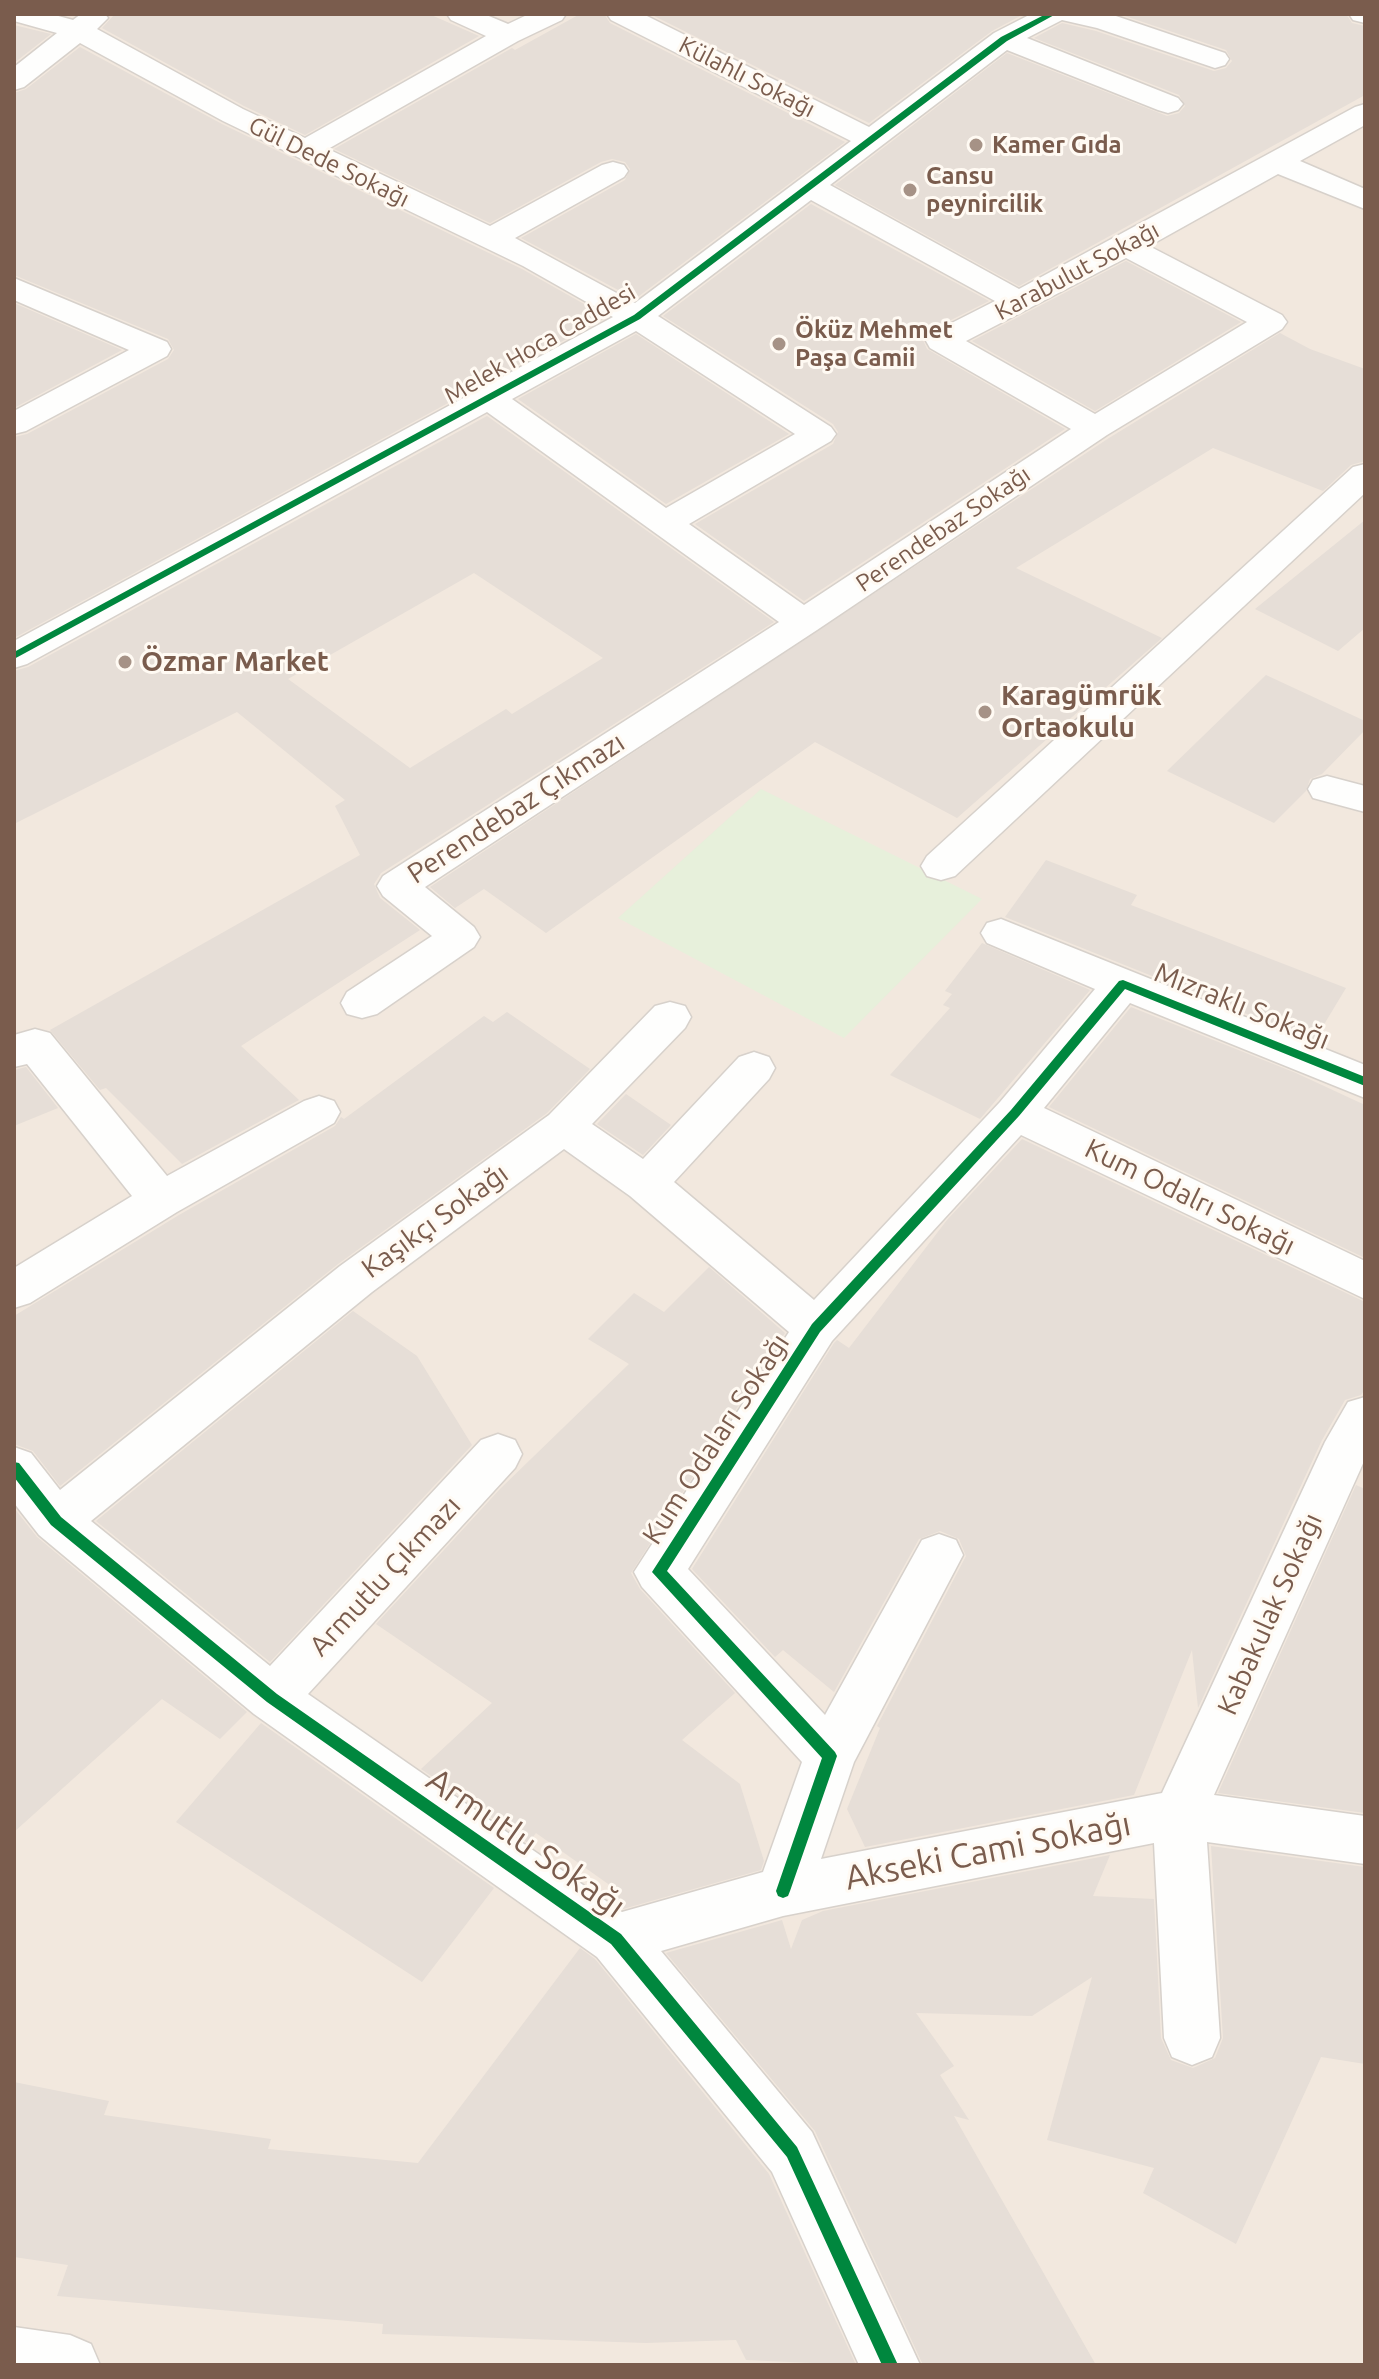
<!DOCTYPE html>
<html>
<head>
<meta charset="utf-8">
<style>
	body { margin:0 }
	#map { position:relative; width:1379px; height:2379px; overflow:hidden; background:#f9f5f0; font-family:Ubuntu,sans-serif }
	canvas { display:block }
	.frame { position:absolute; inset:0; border:16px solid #7a5c4d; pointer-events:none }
</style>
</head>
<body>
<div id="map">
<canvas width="1379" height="2379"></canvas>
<div class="frame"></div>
</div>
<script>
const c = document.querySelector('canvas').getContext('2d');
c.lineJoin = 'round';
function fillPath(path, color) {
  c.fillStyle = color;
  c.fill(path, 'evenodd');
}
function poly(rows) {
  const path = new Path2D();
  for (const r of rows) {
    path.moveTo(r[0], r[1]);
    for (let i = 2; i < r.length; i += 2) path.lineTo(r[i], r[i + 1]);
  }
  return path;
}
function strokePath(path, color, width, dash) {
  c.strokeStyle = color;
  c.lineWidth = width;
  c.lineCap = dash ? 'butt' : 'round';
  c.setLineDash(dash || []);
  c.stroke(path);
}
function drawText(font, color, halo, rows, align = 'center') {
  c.font = font + ' Ubuntu,sans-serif';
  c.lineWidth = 6;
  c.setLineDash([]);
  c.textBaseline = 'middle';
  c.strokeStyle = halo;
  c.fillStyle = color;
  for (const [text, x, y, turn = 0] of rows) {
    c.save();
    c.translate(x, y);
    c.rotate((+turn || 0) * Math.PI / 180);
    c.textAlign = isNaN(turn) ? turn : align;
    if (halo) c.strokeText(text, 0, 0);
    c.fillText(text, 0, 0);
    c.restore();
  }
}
fillPath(poly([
	[14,14,1365,14,1365,2365,14,2365]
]), '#f2e8de');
fillPath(poly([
	[761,789,982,899,844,1038,618,918]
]), '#e7f0db');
fillPath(poly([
	[115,14,429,14,479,36,305,135,244,106,102,28],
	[580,14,604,14,610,23,845,142,635,299,521,238,625,180,630,169,625,162,612,159,601,162,490,223,334,149,512,48,515,50],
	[650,14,1024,14,992,31,869,123],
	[1119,14,1346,14,1352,23,1365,26,1365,95,1019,286,835,185,1007,53,1167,116,1179,113,1185,106,1179,95,1034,38,1062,23,1096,31,1214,71,1226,68,1232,61,1226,50],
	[14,25,51,34,14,63],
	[80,47,222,124,522,269,607,317,14,638,14,437,27,434,168,359,174,350,168,339,14,275,14,93,26,89],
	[811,204,989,301,929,331,923,340,927,349,1065,429,804,601,695,524,833,444,838,432,833,424,663,316],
	[1126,261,1241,322,1095,411,972,341],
	[14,303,122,350,14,408],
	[1280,333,1310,349,1365,369,1365,461,1351,465,1323,491,1213,448,1016,568,1162,638,957,818,815,742,546,933,484,889,455,908,430,887,1109,438],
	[636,334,789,434,666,504,518,399],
	[487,416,774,622,381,873,374,884,380,898,420,930,241,1046,299,1100,182,1164,106,1088,100,1090,50,1030,360,855,335,806,345,800,237,712,14,824,14,671,28,667],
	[474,573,603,658,512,714,506,709,410,768,288,679],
	[1365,520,1365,628,1338,651,1255,609],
	[1266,675,1365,721,1365,730,1322,774,1310,779,1306,791,1274,823,1167,771],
	[1046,860,1137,895,1131,905,1346,988,1314,1041,1005,917],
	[982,943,1090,990,980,1119,890,1075,950,1008,943,1005,952,994,945,991],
	[1131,1007,1296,1073,1365,1105,1365,1258,1049,1107],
	[507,1012,590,1069,547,1113,338,1264,60,1486,33,1451,14,1444,14,1316,179,1215,335,1126,341,1117,344,1119,484,1016,493,1022],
	[26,1067,58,1108,14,1126,14,1070],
	[626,1094,671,1125,643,1155,597,1124],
	[1022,1139,1365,1302,1365,1389,1361,1395,1345,1400,1322,1440,1198,1708,1192,1650,1134,1795,865,1847,847,1809,880,1728,877,1726,966,1556,959,1539,940,1531,919,1539,834,1692,783,1650,775,1657,692,1569,834,1343,837,1340,849,1348,947,1220],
	[709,1267,785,1333,631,1573,640,1589,735,1693,682,1740,740,1784,764,1861,761,1870,623,1909,614,1903,621,1893,536,1833,528,1843,421,1769,492,1703,376,1624,500,1489,629,1364,588,1339,634,1293,664,1312],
	[353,1311,417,1356,472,1445,270,1662,96,1521],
	[1356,1485,1365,1489,1365,1813,1218,1793],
	[14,1508,37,1537,247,1712,220,1739,162,1699,14,1832],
	[261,1723,494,1888,422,1982,176,1822],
	[1211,1846,1365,1867,1365,2064,1321,2057,1236,2244,1143,2193,1154,2168,1047,2140,1092,1977,1032,2016,916,2013,954,2066,940,2075,969,2120,954,2116,1096,2365,923,2365,815,2131,666,1953,782,1920,791,1949,802,1920,823,1911,1110,1855,1093,1896,1154,1899,1161,2038,1171,2060,1193,2068,1215,2058,1223,2038],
	[580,1948,595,1959,769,2174,856,2365,746,2360,736,2340,646,2343,382,2334,383,2324,57,2296,68,2265,14,2257,14,2082,109,2101,104,2115,271,2139,268,2149,418,2163]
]), '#e6ded7');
const minor = poly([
	[14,14,51,14,73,20,81,14,105,14,108,18,97,29,243,109,305,138,486,36,451,20,447,14,484,14,508,24,529,14,566,14,562,20,518,41,328,149,490,226,602,165,613,162,624,165,628,171,624,177,515,238,635,303,851,141,611,20,607,14,643,14,869,127,994,33,1031,14,1110,14,1225,53,1229,59,1225,65,1215,68,1097,28,1062,20,1027,38,1178,98,1183,104,1178,110,1168,113,1158,110,1007,50,830,185,1019,289,1355,107,1365,104,1365,125,1300,161,1365,189,1365,209,1278,174,1149,246,1282,315,1287,322,1282,329,1107,435,817,630,425,887,474,927,480,937,474,947,377,1014,362,1018,347,1014,341,1003,347,992,432,936,383,896,377,886,383,876,779,622,487,412,27,664,14,668,14,641,613,317,523,266,223,121,80,43,24,87,14,90,14,67,57,33,14,21,14,14],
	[811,200,995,301,930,334,926,341,930,348,1071,429,804,605,689,524,831,441,836,434,831,427,658,316,811,200],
	[1126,258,1247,322,1095,414,966,341,1126,258],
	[636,331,795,434,666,508,512,399,636,331],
	[1349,14,1365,14,1365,23,1353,20,1349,14],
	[14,278,167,342,171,349,167,356,26,431,14,434,14,411,129,350,14,300,14,278],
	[1365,464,1365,493,955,876,941,880,927,876,921,866,927,856,1353,467,1365,464],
	[1327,776,1365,786,1365,812,1313,798,1308,789,1313,780,1327,776],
	[1001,919,1365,1065,1365,1098,1130,1003,1044,1108,1365,1261,1365,1299,1021,1135,832,1341,688,1569,825,1715,922,1540,939,1534,956,1540,963,1555,854,1762,821,1859,1162,1793,1325,1442,1348,1402,1365,1397,1365,1459,1214,1795,1365,1816,1365,1864,1207,1842,1220,2038,1212,2057,1192,2065,1172,2057,1164,2038,1154,1843,783,1916,661,1951,812,2132,920,2365,859,2365,772,2172,597,1957,254,1714,39,1535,14,1503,14,1447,31,1453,60,1490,340,1266,549,1115,655,1006,670,1002,685,1006,691,1017,685,1028,592,1124,643,1159,739,1057,754,1052,769,1057,775,1068,769,1079,674,1182,814,1300,1000,1102,1095,989,987,943,981,933,987,923,1001,919],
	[564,1149,630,1196,789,1332,634,1572,642,1587,802,1762,763,1872,622,1912,308,1694,515,1468,522,1454,515,1440,498,1434,481,1440,270,1666,91,1521,372,1292,564,1149],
	[35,1029,50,1033,167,1176,304,1101,319,1096,334,1101,340,1112,334,1123,177,1212,30,1303,14,1308,14,1268,132,1196,27,1064,14,1067,14,1035,35,1029],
	[14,2327,70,2335,91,2344,100,2365,14,2365,14,2327]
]);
strokePath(minor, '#d7d1cb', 3);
fillPath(minor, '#fefefd');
fillPath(poly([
	[1046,14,1056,14,1007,41,640,319,14,659,14,652,634,315,1001,37,1046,14],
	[1123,980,1365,1077,1365,1086,1125,989,1019,1116,820,1332,667,1571,835,1752,837,1756,790,1891,788,1896,783,1898,778,1896,776,1891,822,1758,652,1572,812,1324,1011,1110,1119,981,1123,980],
	[14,1462,19,1463,61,1517,277,1694,621,1934,797,2147,898,2365,882,2365,787,2157,611,1944,267,1702,51,1525,14,1477,14,1462]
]), '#00873e');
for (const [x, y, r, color] of [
	[976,145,8,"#a69286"],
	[910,190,8,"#a69286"],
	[779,344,8,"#a69286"],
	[125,662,8,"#a69286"],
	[985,712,8,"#a69286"]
]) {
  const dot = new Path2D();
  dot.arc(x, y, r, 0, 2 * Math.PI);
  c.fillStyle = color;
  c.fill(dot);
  strokePath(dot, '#fffaf3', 3);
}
drawText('24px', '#7a5c4d', '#fffaf3', [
	["Külahlı Sokağı",747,77,27],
	["Gül Dede Sokağı",329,162,26],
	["Karabulut Sokağı",1077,271,-28],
	["Melek Hoca Caddesi",540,344,-30],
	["Perendebaz Sokağı",943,529,-34]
]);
drawText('bold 24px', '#7a5c4d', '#fffaf3', [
	["Kamer Gıda",992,145],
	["Cansu",926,176],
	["peynircilik",926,204],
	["Öküz Mehmet",795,330],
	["Paşa Camii",795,358]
], 'left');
drawText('bold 28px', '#7a5c4d', '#fffaf3', [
	["Özmar Market",141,662],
	["Karagümrük",1001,696],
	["Ortaokulu",1001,728]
], 'left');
drawText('28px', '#7a5c4d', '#fffaf3', [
	["Perendebaz Çıkmazı",516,808,-33],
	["Mızraklı Sokağı",1242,1006,22],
	["Kum Odalrı Sokağı",1190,1197,26],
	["Kaşıkçı Sokağı",435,1221,-36],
	["Kum Odaları Sokağı",716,1439,-57],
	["Armutlu Çıkmazı",385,1576,-47],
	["Kabakulak Sokağı",1270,1614,-66]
]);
drawText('34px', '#7a5c4d', '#fffaf3', [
	["Armutlu Sokağı",526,1843,35],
	["Akseki Cami Sokağı",988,1851,-11]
]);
</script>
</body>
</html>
